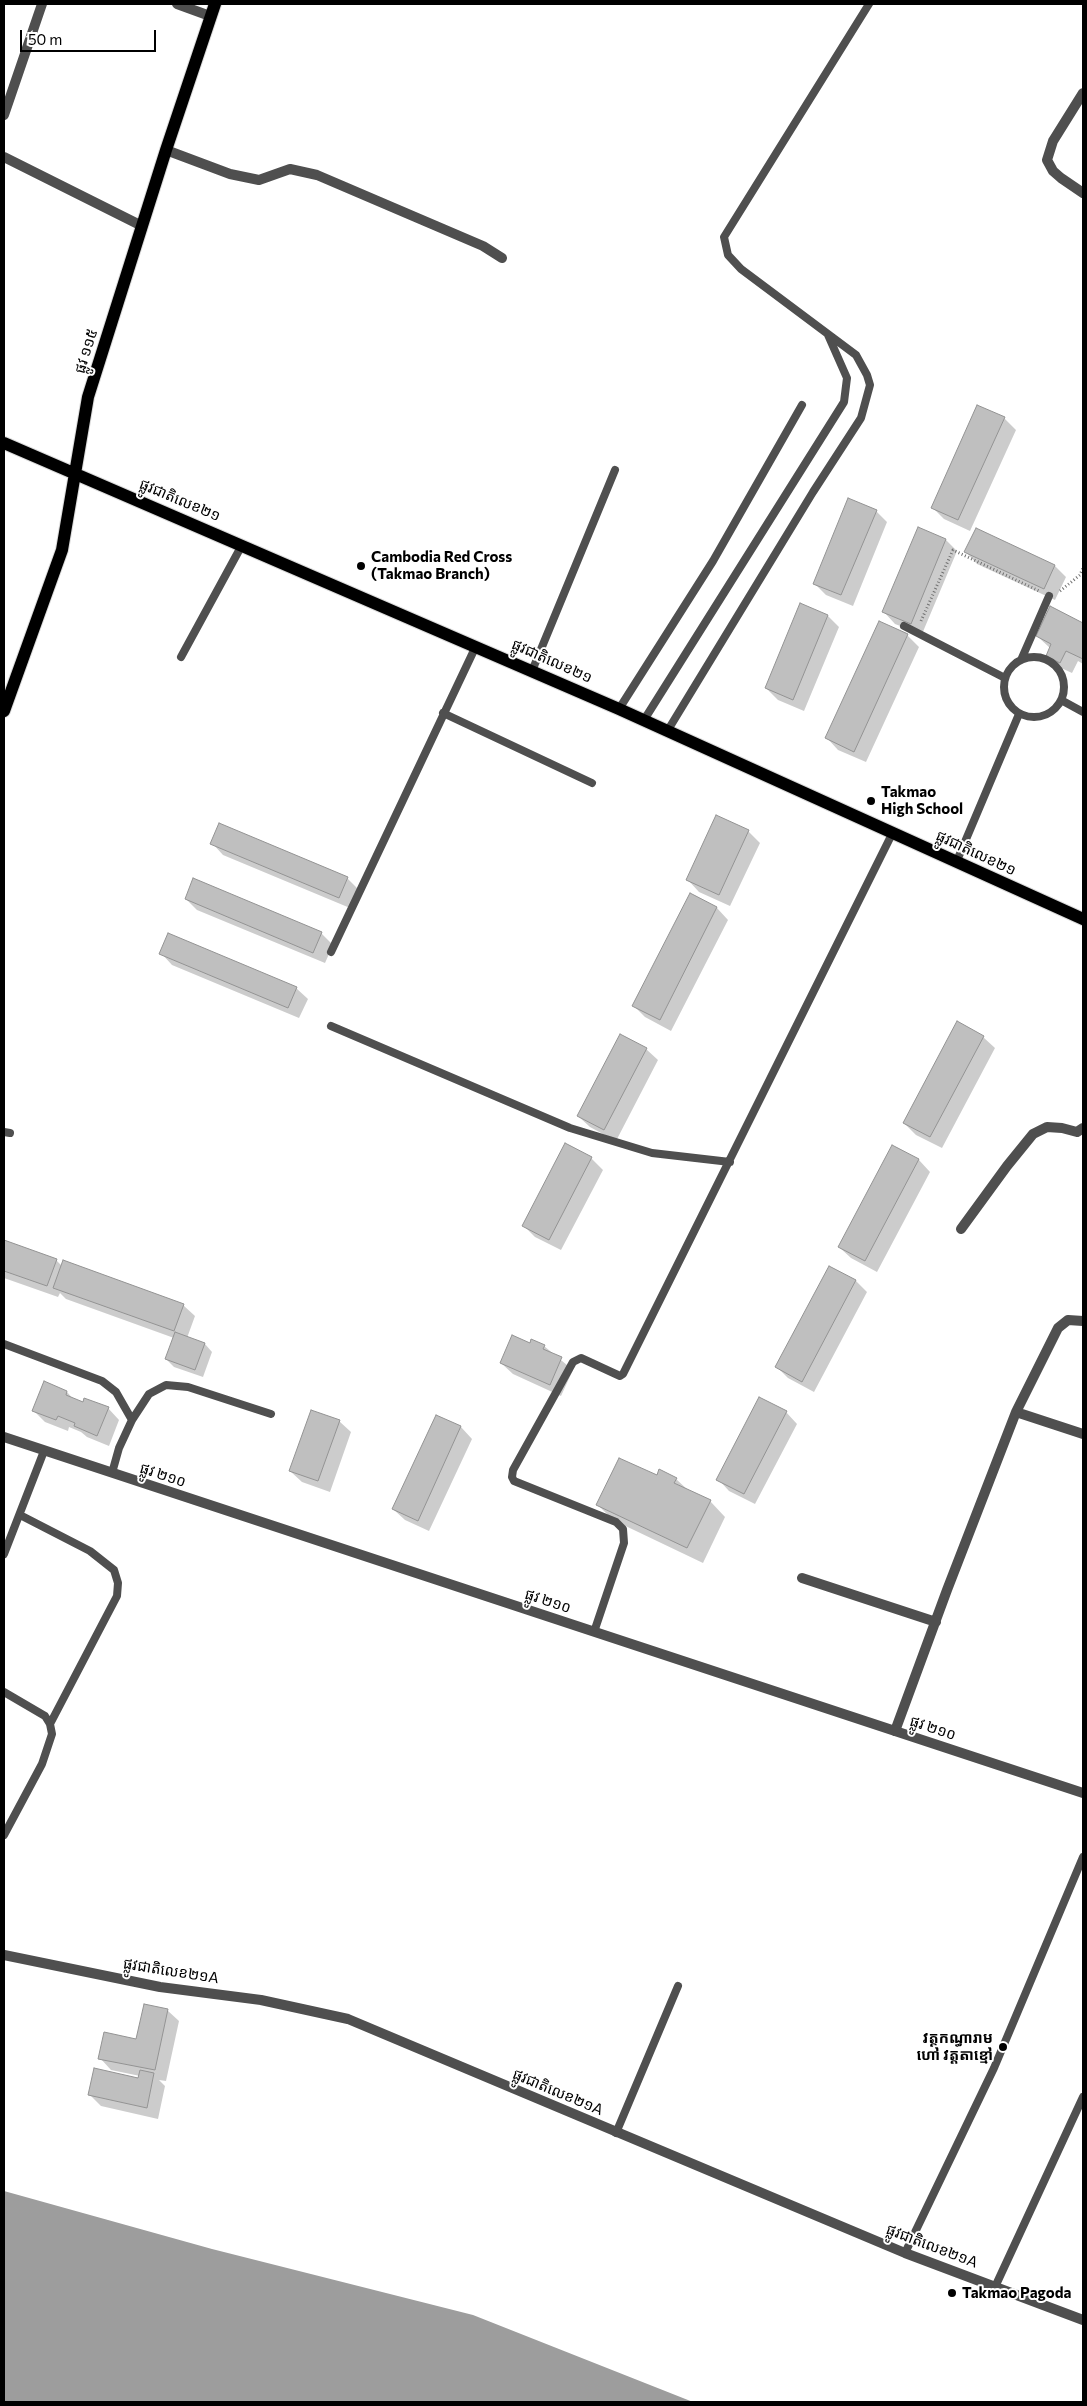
<!DOCTYPE html>
<html>
<head>
<meta charset="utf-8">
<style>
	body { margin:0 }
	#map { position:relative; width:1087px; height:2406px; overflow:hidden; background:#fff; font-family:Commissioner,sans-serif }
	canvas { display:block }
	.frame { position:absolute; inset:0; border:5px solid #000; pointer-events:none }
	.scale { position:absolute; left:20px; top:30px; width:136px; height:22px; box-sizing:border-box; border:2px solid #000; border-top:0; padding-left:6px; font-size:15px; line-height:18px; white-space:nowrap; color:#000; -webkit-text-stroke:4px #fff; paint-order:stroke }
</style>
</head>
<body>
<div id="map">
<canvas width="1087" height="2406"></canvas>
<div class="frame"></div>
<div class="scale">50 m</div>
</div>
<script>
const c = document.querySelector('canvas').getContext('2d');
c.lineJoin = 'round';
function fillPath(path, color) {
  c.fillStyle = color;
  c.fill(path, 'evenodd');
}
function poly(rows) {
  const path = new Path2D();
  for (const r of rows) {
    if (r.length === 3) {
      path.moveTo(r[0] + r[2], r[1]);
      path.arc(r[0], r[1], r[2], 0, 2 * Math.PI);
      continue;
    }
    path.moveTo(r[0], r[1]);
    for (let i = 2; i < r.length; i += 2) path.lineTo(r[i], r[i + 1]);
  }
  return path;
}
function strokePath(path, color, width, dash) {
  c.strokeStyle = color;
  c.lineWidth = width;
  c.lineCap = dash ? 'butt' : 'round';
  c.setLineDash(dash || []);
  c.stroke(path);
}
function drawText(font, color, halo, rows, align = 'center') {
  c.font = font + ' Commissioner,"Noto Sans Khmer",sans-serif';
  c.lineWidth = 4;
  c.setLineDash([]);
  c.textBaseline = 'middle';
  c.strokeStyle = halo;
  c.fillStyle = color;
  for (const [text, x, y, turn = 0] of rows) {
    c.save();
    c.translate(x, y);
    c.rotate((+turn || 0) * Math.PI / 180);
    c.textAlign = isNaN(turn) ? turn : align;
    if (halo) c.strokeText(text, 0, 0);
    c.fillText(text, 0, 0);
    c.restore();
  }
}
fillPath(poly([
	[4,2191,212,2249,473,2315,693,2402,4,2402]
]), '#9d9d9d');
fillPath(poly([
	[1004,418,1016,430,970,531,944,519,932,507],
	[876,511,887,522,853,606,826,595,814,583],
	[919,529,946,540,957,551,922,634,895,624,884,612],
	[976,529,1055,566,1066,577,1055,600,977,564,966,552],
	[1051,608,1083,624,1083,664,1078,661,1072,673,1059,667,1047,655,1050,648,1037,636],
	[828,616,839,627,804,711,778,700,766,688],
	[907,635,919,647,866,762,838,750,827,738],
	[748,831,760,843,730,906,699,892,688,880],
	[212,843,347,878,359,890,350,908,223,855],
	[690,895,717,908,728,920,671,1031,645,1017,634,1006],
	[186,899,321,933,333,945,325,963,197,910],
	[161,953,296,988,308,999,299,1018,172,965],
	[983,1037,995,1048,942,1148,916,1135,904,1123],
	[646,1049,658,1060,616,1141,590,1127,578,1116],
	[565,1145,591,1158,603,1170,561,1250,535,1237,523,1225],
	[892,1147,919,1160,930,1172,877,1272,851,1258,839,1247],
	[4,1241,56,1260,62,1266,183,1305,195,1316,187,1338,205,1344,212,1352,203,1377,174,1367,166,1359,174,1338,66,1299,60,1293,58,1297,4,1278],
	[830,1267,856,1281,867,1292,814,1392,788,1378,777,1367],
	[530,1344,544,1346,573,1370,561,1396,513,1374,501,1363],
	[67,1392,74,1400,108,1408,119,1420,109,1446,87,1437,81,1432,69,1427,68,1431,45,1422,34,1411],
	[786,1412,797,1424,755,1504,729,1491,718,1479],
	[436,1416,461,1427,472,1439,429,1531,405,1520,393,1509],
	[339,1421,351,1432,330,1492,302,1482,290,1471],
	[657,1477,676,1479,689,1491,710,1501,725,1517,703,1563,613,1520,598,1505],
	[167,2010,179,2021,166,2081,159,2080,165,2086,158,2119,101,2106,90,2095,139,2080,140,2076,111,2070,100,2058,137,2040]
]), '#0003');
const building = poly([
	[977,405,1005,417,958,520,931,508,977,405],
	[848,498,877,510,841,595,813,584,848,498],
	[918,527,946,539,911,624,882,612,918,527],
	[976,528,1055,565,1044,589,964,552,976,528],
	[800,603,828,615,793,700,765,688,800,603],
	[1050,606,1083,623,1083,659,1066,651,1060,663,1046,656,1051,644,1036,636,1050,606],
	[879,621,908,634,854,752,825,738,879,621],
	[716,815,749,830,719,895,686,880,716,815],
	[219,823,348,877,339,898,210,844,219,823],
	[193,878,322,932,313,953,185,899,193,878],
	[690,893,717,907,660,1020,632,1006,690,893],
	[168,933,297,987,288,1008,159,954,168,933],
	[957,1021,984,1036,930,1137,903,1123,957,1021],
	[620,1034,647,1048,604,1130,577,1116,620,1034],
	[565,1143,592,1157,549,1240,522,1226,565,1143],
	[892,1145,919,1159,865,1261,838,1247,892,1145],
	[4,1240,57,1259,47,1286,4,1271,4,1240],
	[63,1260,184,1304,174,1331,53,1288,63,1260],
	[829,1266,856,1280,802,1382,775,1367,829,1266],
	[175,1332,205,1343,195,1370,165,1359,175,1332],
	[512,1335,530,1343,531,1339,545,1345,543,1349,562,1357,550,1385,500,1363,512,1335],
	[44,1381,67,1391,66,1395,83,1402,84,1398,109,1407,97,1436,74,1426,75,1423,58,1416,56,1420,32,1411,44,1381],
	[759,1397,787,1411,744,1494,716,1480,759,1397],
	[311,1410,340,1420,318,1481,289,1471,311,1410],
	[436,1415,461,1426,418,1521,392,1509,436,1415],
	[619,1458,657,1475,659,1469,677,1478,674,1483,711,1500,687,1548,596,1505,619,1458],
	[144,2004,168,2009,155,2070,98,2059,104,2032,136,2039,144,2004],
	[94,2068,138,2078,140,2070,154,2073,147,2108,88,2095,94,2068]
]);
fillPath(building, '#bfbfbf');
strokePath(building, '#939393', 1);
const primary = poly([
	[4,443,619,709,1083,919],
	[4,711,62,550,88,397,166,150,215,4]
]);
strokePath(primary, '#dbdbdb', 14);
strokePath(poly([
	[1060,591,1080,575,1083,568],
	[921,621,953,550,1039,591]
]), '#717171', 3, [1, 2.5]);
strokePath(poly([
	[904,626,1005,678],
	[181,657,242,545],
	[1034,687,30],
	[1021,660,1049,596],
	[532,671,615,470],
	[1061,700,1083,712],
	[619,709,713,561,802,405],
	[443,713,592,783],
	[644,720,844,402,847,378,828,335],
	[668,730,813,492,861,418,870,385,867,375,856,355,741,269,728,255,724,237,869,4],
	[956,863,1019,714],
	[331,952,476,646],
	[331,1026,570,1128,652,1153,730,1162],
	[4,1132,10,1133],
	[4,1344,102,1381,116,1392,132,1420],
	[112,1473,119,1448,132,1420,149,1394,166,1385,188,1387,271,1414],
	[20,1515,90,1551,114,1570,118,1583,117,1596,50,1724],
	[4,1554,44,1451],
	[594,1632,624,1543,623,1529,616,1522,514,1481,512,1477,513,1470,573,1362,581,1358,620,1376,623,1374,893,832],
	[4,1692,45,1716,50,1724,52,1734,42,1764,4,1835],
	[616,2133,678,1986],
	[905,2253,994,2068,1083,1857],
	[995,2287,1083,2097]
]), '#4f4f4f', 8);
strokePath(poly([
	[177,4,210,16],
	[1083,93,1053,141,1047,160,1053,171,1061,178,1083,193],
	[4,115,42,4],
	[166,150,230,174,259,180,290,169,317,175,483,246,502,258],
	[4,157,142,226],
	[961,1229,1007,1166,1033,1134,1047,1127,1062,1128,1077,1132,1083,1128],
	[1016,1412,1083,1434],
	[802,1578,936,1622],
	[895,1731,947,1590,1016,1412,1058,1328,1068,1320,1083,1321]
]), '#4f4f4f', 10);
strokePath(poly([
	[4,1437,1083,1793],
	[4,1955,160,1987,261,2000,348,2019,905,2253,1083,2320]
]), '#4f4f4f', 10);
strokePath(primary, '#000', 12);
for (const [x, y, r, color] of [
	[361,566,5,"#000"],
	[871,801,5,"#000"],
	[1003,2047,5,"#000"],
	[952,2293,5,"#000"]
]) {
  const dot = new Path2D();
  dot.arc(x, y, r, 0, 2 * Math.PI);
  c.fillStyle = color;
  c.fill(dot);
  strokePath(dot, '#fff', 2);
}
drawText('15px', '#000', '#fff', [
	["ផ្លូវ ១១៥",86,351,-73],
	["ផ្លូវជាតិលេខ២១",180,500,23],
	["ផ្លូវជាតិលេខ២១",552,661,24],
	["ផ្លូវជាតិលេខ២១",976,853,25],
	["ផ្លូវ ២១០",163,1475,18],
	["ផ្លូវ ២១០",548,1601,18],
	["ផ្លូវ ២១០",933,1728,18],
	["ផ្លូវជាតិលេខ២១A",171,1971,9],
	["ផ្លូវជាតិលេខ២១A",558,2092,23],
	["ផ្លូវជាតិលេខ២១A",932,2246,21]
]);
drawText('bold 15px', '#000', '#fff', [
	["Cambodia Red Cross",371,557],
	["(Takmao Branch)",371,574],
	["Takmao",881,792],
	["High School",881,809],
	["វត្តកណ្ធារាម",993,2038,"right"],
	["ហៅ វត្តតាខ្មៅ",993,2055,"right"],
	["Takmao Pagoda",962,2293]
], 'left');
</script>
</body>
</html>
